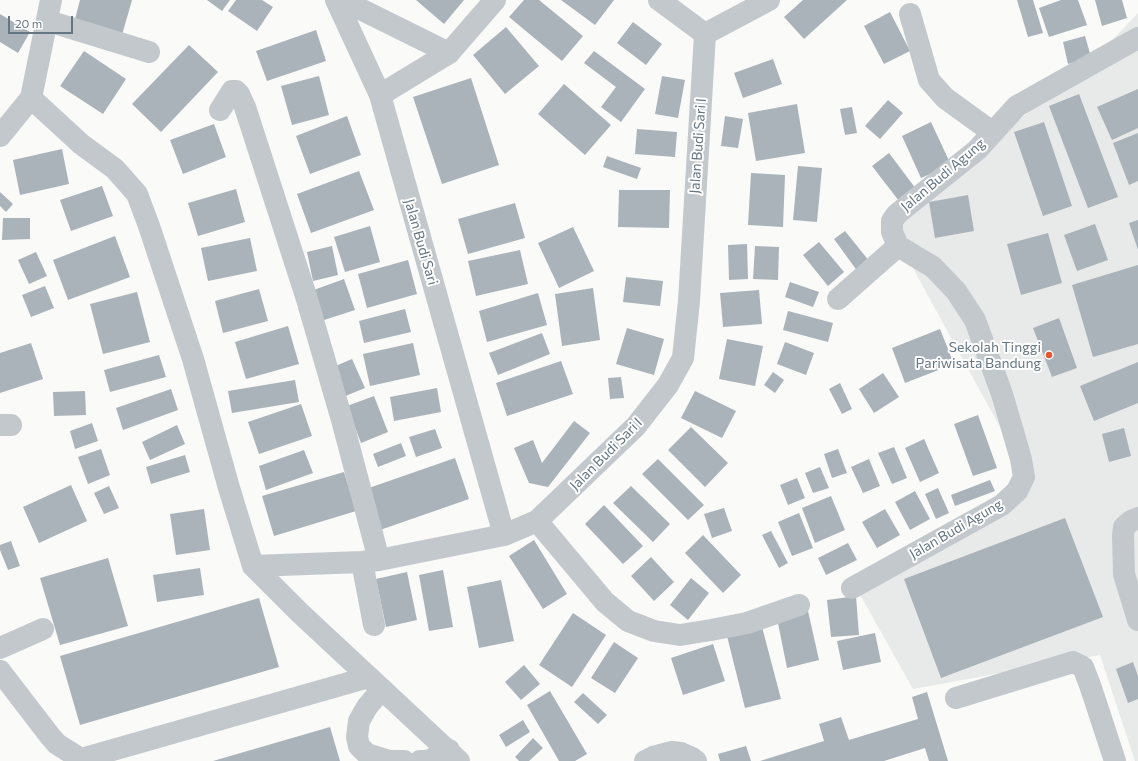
<!DOCTYPE html>
<html>
<head>
<meta charset="utf-8">
<style>
	body { margin:0 }
	#map { position:relative; width:1138px; height:761px; overflow:hidden; background:#fafaf8; font-family:Commissioner,sans-serif }
	canvas { display:block }
	.scale { position:absolute; left:8px; top:16px; width:65px; height:18px; box-sizing:border-box; border:2px solid #657683; border-top:0; padding-left:5px; font-size:12px; line-height:14px; white-space:nowrap; color:#657683; -webkit-text-stroke:3px #fff; paint-order:stroke }
</style>
</head>
<body>
<div id="map">
<canvas width="1138" height="761"></canvas>
<div class="scale">20 m</div>
</div>
<script>
const c = document.querySelector('canvas').getContext('2d');
c.lineJoin = 'round';
function fillPath(path, color) {
  c.fillStyle = color;
  c.fill(path, 'evenodd');
}
function poly(rows) {
  const path = new Path2D();
  for (const r of rows) {
    path.moveTo(r[0], r[1]);
    for (let i = 2; i < r.length; i += 2) path.lineTo(r[i], r[i + 1]);
  }
  return path;
}
function strokePath(path, color, width, dash) {
  c.strokeStyle = color;
  c.lineWidth = width;
  c.lineCap = dash ? 'butt' : 'round';
  c.setLineDash(dash || []);
  c.stroke(path);
}
function drawText(font, color, halo, rows, align = 'center') {
  c.font = font + ' Commissioner,sans-serif';
  c.lineWidth = 4;
  c.setLineDash([]);
  c.textBaseline = 'middle';
  c.strokeStyle = halo;
  c.fillStyle = color;
  for (const [text, x, y, turn = 0] of rows) {
    c.save();
    c.translate(x, y);
    c.rotate((+turn || 0) * Math.PI / 180);
    c.textAlign = isNaN(turn) ? turn : align;
    if (halo) c.strokeText(text, 0, 0);
    c.fillText(text, 0, 0);
    c.restore();
  }
}
fillPath(poly([
	[1138,13,1138,761,1135,761,1100,655,913,689,850,577,1029,480,892,230,1115,37]
]), '#e8e9e9');
fillPath(poly([
	[80,0,132,0,122,35,74,23],
	[207,0,230,0,222,11],
	[236,0,262,0,273,7,257,31,228,11],
	[416,0,464,0,444,24],
	[524,0,539,0,583,36,562,61,509,17],
	[561,0,614,0,595,25],
	[803,0,847,0,804,39,784,17],
	[1017,0,1033,0,1043,33,1028,37],
	[1061,0,1078,0,1087,25,1049,37,1039,8],
	[1095,0,1122,0,1127,18,1102,26],
	[890,12,910,51,884,64,864,26],
	[0,14,30,32,18,53,0,42],
	[633,22,662,44,646,65,617,43],
	[506,27,539,66,505,94,473,55],
	[316,30,326,61,267,81,256,51],
	[1085,36,1091,57,1068,64,1063,42],
	[189,45,218,72,161,132,132,104],
	[84,51,126,79,103,114,60,86],
	[594,51,645,89,621,122,601,107,616,87,584,63],
	[773,59,782,84,743,98,734,73],
	[319,76,329,115,292,125,281,86],
	[662,76,685,80,678,118,655,114],
	[471,78,499,165,442,184,413,97],
	[564,84,611,125,585,155,538,114],
	[1138,89,1138,128,1112,140,1097,107],
	[1079,94,1118,197,1088,208,1049,106],
	[888,100,903,113,880,139,865,126],
	[797,104,805,153,756,161,748,113],
	[852,107,857,133,845,135,840,109],
	[347,116,361,155,310,174,296,136],
	[725,116,743,119,738,148,721,146],
	[931,122,951,165,921,178,902,136],
	[1044,122,1072,206,1043,216,1014,132],
	[214,124,226,157,183,174,170,140],
	[637,129,677,132,675,157,635,154],
	[1138,133,1138,181,1129,185,1113,143],
	[62,149,69,184,20,195,13,160],
	[889,153,916,189,899,201,872,166],
	[607,156,641,168,637,179,603,167],
	[798,166,822,168,817,222,793,220],
	[359,171,374,210,311,233,297,194],
	[751,173,785,175,783,227,748,225],
	[102,186,113,216,71,231,60,200],
	[236,189,245,222,198,236,188,203],
	[619,190,670,190,669,228,618,227],
	[0,192,13,204,6,212,0,206],
	[968,195,974,231,935,238,929,202],
	[515,203,525,238,468,254,458,219],
	[3,218,30,218,30,239,2,240],
	[1138,220,1138,250,1129,223],
	[1095,224,1108,260,1077,271,1064,235],
	[370,226,380,262,345,272,334,237],
	[573,227,594,271,559,288,538,243],
	[845,231,870,262,858,272,834,239],
	[1048,233,1062,283,1021,295,1007,244],
	[115,236,130,277,68,300,53,260],
	[250,238,257,271,208,281,201,248],
	[819,242,844,272,828,286,803,255],
	[747,244,748,279,729,280,728,245],
	[332,246,338,275,313,281,307,252],
	[755,246,779,247,778,280,753,279],
	[520,250,528,284,476,296,468,261],
	[36,252,47,276,29,284,18,260],
	[408,260,417,294,367,308,358,274],
	[1138,265,1138,344,1093,357,1072,285],
	[626,277,663,281,660,306,623,302],
	[344,279,355,310,321,321,311,291],
	[790,282,819,292,813,307,785,297],
	[45,286,54,308,31,317,22,295],
	[593,288,600,340,562,346,555,294],
	[259,289,268,321,223,333,215,301],
	[759,290,762,324,723,327,720,293],
	[137,292,150,342,103,354,90,304],
	[538,293,547,325,487,342,479,311],
	[405,309,411,332,364,343,359,321],
	[788,311,833,323,828,342,783,330],
	[1059,318,1077,368,1052,377,1033,328],
	[288,326,299,364,246,379,235,342],
	[627,328,664,339,654,375,616,364],
	[940,329,954,364,905,383,892,348],
	[542,333,550,354,498,375,489,353],
	[727,339,763,346,755,386,719,379],
	[785,342,814,353,806,375,777,364],
	[31,343,43,379,0,393,0,353],
	[413,343,420,375,370,386,363,354],
	[159,355,166,377,110,392,104,370],
	[352,359,365,388,343,397,331,368],
	[561,361,573,394,507,416,496,383],
	[1138,362,1138,403,1094,421,1080,386],
	[773,372,784,380,775,393,764,385],
	[883,373,899,397,874,413,859,389],
	[621,377,624,398,610,399,608,378],
	[295,380,299,402,232,413,228,391],
	[840,383,852,409,842,414,829,389],
	[437,388,441,412,394,421,390,397],
	[171,389,178,410,123,430,116,408],
	[85,391,86,415,54,416,53,392],
	[695,391,736,411,722,438,681,418],
	[374,396,388,432,361,443,347,406],
	[301,404,312,436,259,454,248,422],
	[978,415,997,468,973,476,954,424],
	[574,421,590,433,548,487,529,483,514,448,533,440,542,463],
	[92,423,98,441,75,449,70,431],
	[177,425,185,444,150,460,142,442],
	[691,427,728,463,705,487,668,450],
	[1124,428,1131,456,1109,462,1102,434],
	[435,429,442,448,416,457,409,437],
	[924,439,939,473,920,482,905,448],
	[401,443,406,456,378,467,373,454],
	[894,447,907,478,892,484,878,453],
	[101,449,110,475,88,484,78,457],
	[838,449,847,473,832,478,824,454],
	[304,450,313,473,266,490,259,466],
	[185,455,190,472,151,484,146,467],
	[455,458,469,499,380,530,366,489],
	[658,459,704,505,688,520,642,474],
	[869,459,880,486,863,493,851,467],
	[820,467,829,488,813,493,805,473],
	[344,472,356,511,274,536,262,496],
	[797,478,805,498,788,505,780,485],
	[990,480,995,491,955,506,951,495],
	[71,485,87,521,39,543,23,507],
	[109,486,119,508,104,514,94,493],
	[631,486,670,524,653,542,613,503],
	[938,488,949,513,936,519,925,494],
	[915,491,930,519,910,530,895,502],
	[831,496,845,530,815,543,802,508],
	[604,505,643,546,623,564,585,524],
	[724,508,732,531,712,538,704,514],
	[204,509,210,550,176,555,170,514],
	[885,509,900,535,877,548,862,522],
	[799,513,813,548,792,556,778,522],
	[1065,518,1103,617,941,678,904,579],
	[771,531,788,563,779,568,762,535],
	[703,535,741,575,723,593,685,553],
	[534,540,567,594,543,609,509,556],
	[11,541,20,566,8,570,0,550,0,545],
	[848,543,857,560,826,575,818,558],
	[651,557,674,582,654,601,631,576],
	[108,558,128,626,60,645,40,578],
	[200,568,204,595,157,602,153,575],
	[443,570,453,627,429,631,419,575],
	[407,572,417,620,386,627,376,579],
	[691,578,709,593,688,620,670,605],
	[501,580,514,641,479,648,467,587],
	[856,596,859,635,831,637,827,600],
	[259,598,279,667,80,725,60,656],
	[808,611,819,660,787,668,777,618],
	[573,613,606,635,572,687,539,665],
	[762,627,781,699,745,708,727,636],
	[875,633,881,662,843,670,837,641],
	[614,642,638,658,615,693,591,678],
	[713,644,725,681,683,695,671,658],
	[1133,662,1138,676,1138,699,1128,703,1116,669],
	[524,665,540,684,521,700,505,682],
	[550,691,587,754,575,761,559,761,527,705],
	[927,692,948,761,929,761,925,748,884,761,760,761,824,741,819,724,841,717,849,740,918,719,912,697],
	[583,693,607,715,598,724,574,702],
	[523,720,530,732,506,747,499,735],
	[330,727,340,761,213,761],
	[533,738,543,748,529,761,519,761,515,757],
	[746,746,751,761,720,761,718,754]
]), '#aab3b9');
strokePath(poly([
	[336,0,380,95],
	[342,0,449,53],
	[495,0,449,53,380,95,504,535],
	[910,14,929,80,945,98,992,132],
	[48,21,149,52],
	[705,34,769,0],
	[31,98,81,144,115,169,137,194,149,226,193,359,229,488,253,566,300,613,459,761],
	[220,110,232,91,236,91,239,94,245,107,306,296,342,420,379,560],
	[0,136,31,98,51,0],
	[838,299,898,246],
	[0,425,11,425],
	[1138,518,1131,521,1124,527,1123,535,1124,574,1138,620],
	[537,521,605,602,628,621,654,631,680,635,711,630,747,623,799,605],
	[362,562,374,625],
	[253,566,362,562,379,560,504,535,537,521,636,426,668,385,683,358,689,301,705,34,659,0],
	[852,588,1002,505,1017,491,1024,477,1021,459,1002,394,975,320,956,291,933,267,898,246,892,232,892,221,897,214,977,150,1017,106,1138,38],
	[0,648,43,629],
	[0,671,50,736,57,744,81,759,369,677],
	[382,689,367,707,359,721,357,737,359,746,367,754,389,761,404,761],
	[956,698,1073,662,1083,667,1090,685,1115,761],
	[420,761,428,761,449,750],
	[645,761,653,757,672,752,681,753,692,758,696,761]
]), '#c3c8cc', 22);
for (const [x, y, r, color] of [
	[1049,355,4,"#e4572e"]
]) {
  const dot = new Path2D();
  dot.arc(x, y, r, 0, 2 * Math.PI);
  c.fillStyle = color;
  c.fill(dot);
  strokePath(dot, '#fff', 1.5);
}
drawText('14px', '#657683', '#fff', [
	["Jalan Budi Sari I",698,146,-86],
	["Jalan Budi Agung",943,175,-40],
	["Jalan Budi Sari",421,242,74],
	["Jalan Budi Sari I",606,454,-45],
	["Jalan Budi Agung",956,529,-30]
]);
drawText('14px', '#657683', '#fff', [
	["Sekolah Tinggi",1041,347],
	["Pariwisata Bandung",1041,363]
], 'right');
</script>
</body>
</html>
